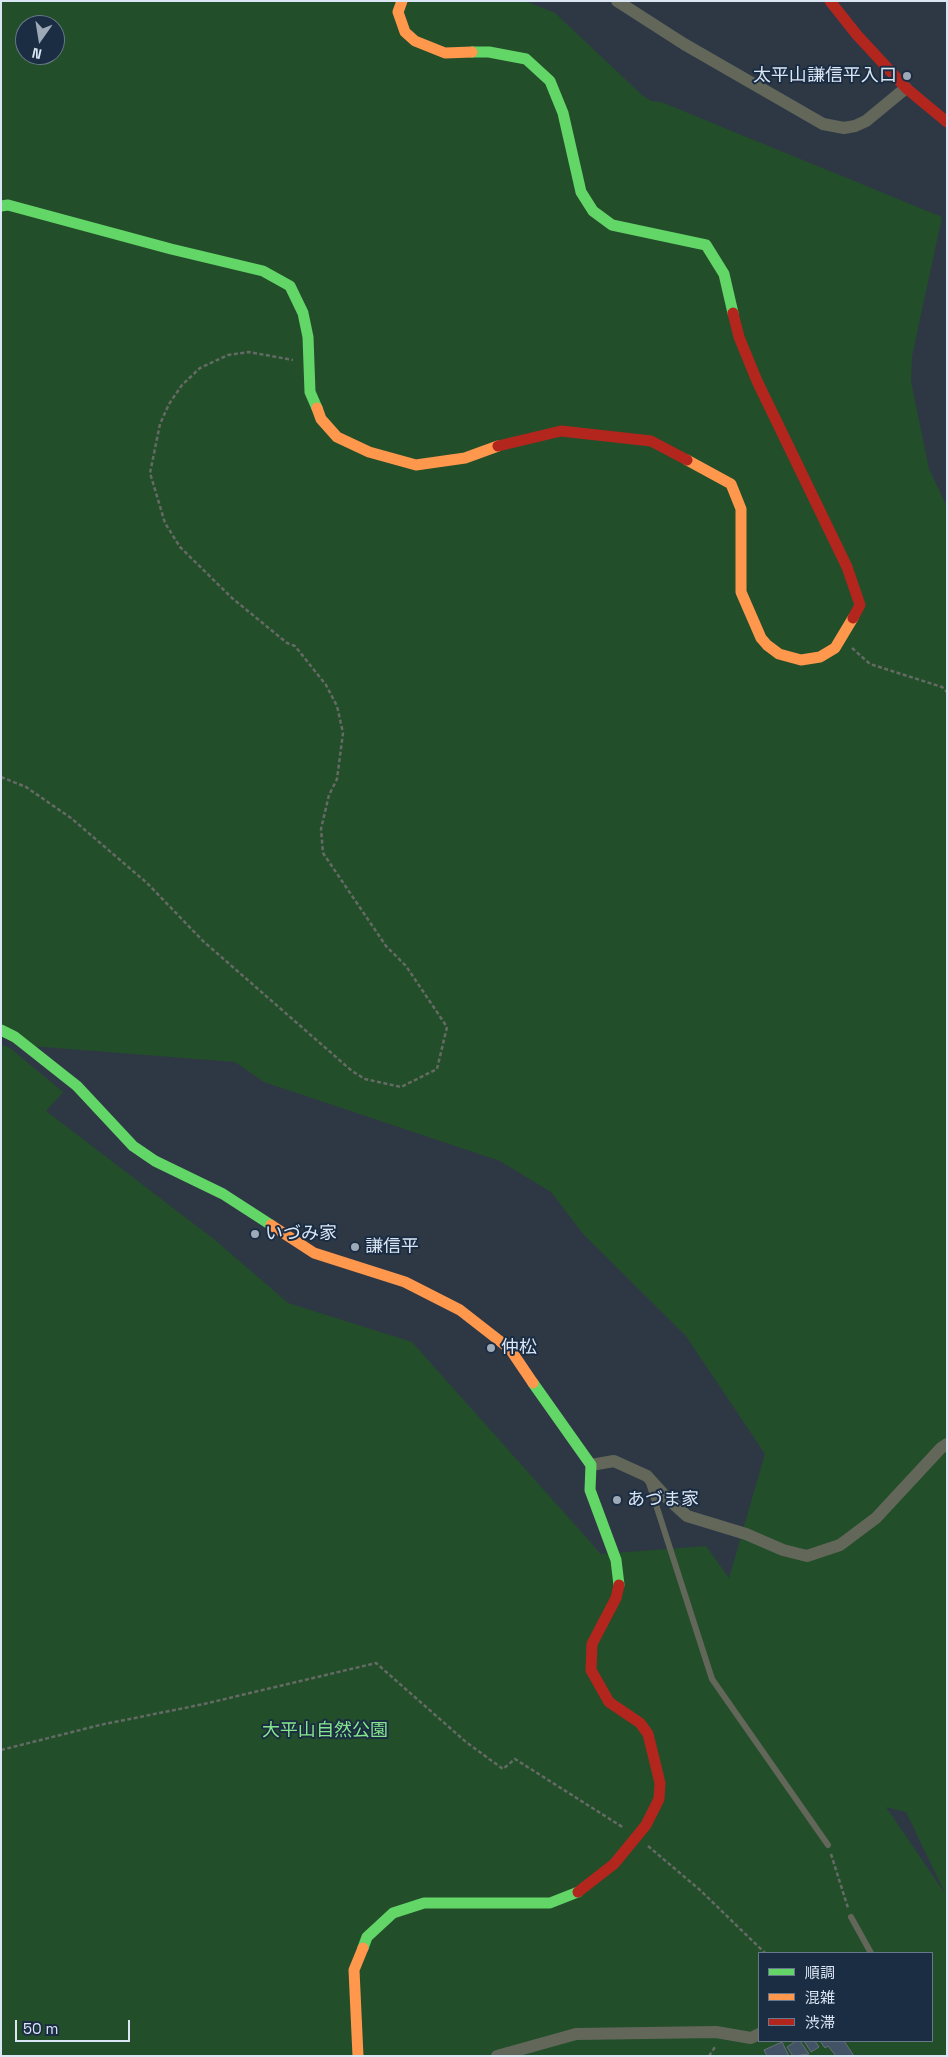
<!DOCTYPE html>
<html>
<head>
<meta charset="utf-8">
<style>
	body { margin:0 }
	#map { position:relative; width:948px; height:2057px; overflow:hidden; background:#2e3845; font-family:"Space Grotesk","Noto Sans JP",sans-serif }
	canvas { display:block }
	.frame { position:absolute; inset:0; border:2px solid #dbe6f5; pointer-events:none }
	.legend { position:absolute; left:758px; top:1952px; width:175px; height:90px; box-sizing:border-box; background:#1b2d43; border:1px solid #68778a; margin:0; padding:6px 9px; list-style:none; font-size:15px; color:#dbe6f5 }
	.legend li { display:flex; align-items:center; gap:10px; height:25px }
	.legend b { width:25px; border:1px solid #68778a }
	.north { position:absolute; left:15px; top:15px; width:50px; height:50px; box-sizing:border-box; background:#1b2d43; border:1px solid #68778a; border-radius:50%; rotate:193deg; font-size:14px; font-weight:700; line-height:20px; text-align:center; color:#dbe6f5 }
	.north::after { content:''; display:block; margin:auto; width:18px; height:22px; background:#9ea9b7; clip-path:polygon(50% 0,100% 100%,50% 72%,0 100%) }
	.scale { position:absolute; left:15px; top:2020px; width:115px; height:22px; box-sizing:border-box; border:2px solid #dbe6f5; border-top:0; padding-left:6px; font-size:15px; line-height:18px; white-space:nowrap; color:#dbe6f5; -webkit-text-stroke:4px #1b2d43; paint-order:stroke }
</style>
</head>
<body>
<div id="map">
<canvas width="948" height="2057"></canvas>
<div class="frame"></div>
<ul class="legend">
<li><b style="height:6px;background:#63d668"></b>順調</li>
<li><b style="height:6px;background:#ff974d"></b>混雑</li>
<li><b style="height:6px;background:#b3261e"></b>渋滞</li>
</ul>
<div class="north">N</div>
<div class="scale">50 m</div>
</div>
<script>
const c = document.querySelector('canvas').getContext('2d');
c.lineJoin = 'round';
function fillPath(path, color) {
  c.fillStyle = color;
  c.fill(path, 'evenodd');
}
function poly(rows) {
  const path = new Path2D();
  for (const r of rows) {
    path.moveTo(r[0], r[1]);
    for (let i = 2; i < r.length; i += 2) path.lineTo(r[i], r[i + 1]);
  }
  return path;
}
function strokePath(path, color, width, dash) {
  c.strokeStyle = color;
  c.lineWidth = width;
  c.lineCap = dash ? 'butt' : 'round';
  c.setLineDash(dash || []);
  c.stroke(path);
}
function drawText(font, color, halo, rows, align = 'center') {
  c.font = font + ' "Space Grotesk","Noto Sans JP",sans-serif';
  c.lineWidth = 4;
  c.setLineDash([]);
  c.textBaseline = 'middle';
  c.strokeStyle = halo;
  c.fillStyle = color;
  for (const [text, x, y, turn = 0] of rows) {
    c.save();
    c.translate(x, y);
    c.rotate((+turn || 0) * Math.PI / 180);
    c.textAlign = isNaN(turn) ? turn : align;
    if (halo) c.strokeText(text, 0, 0);
    c.fillText(text, 0, 0);
    c.restore();
  }
}
fillPath(poly([
	[1,1,525,1,555,13,643,96,651,101,661,102,942,217,912,356,911,382,929,469,947,507,947,2056,1,2056,1,1044,10,1048,63,1092,46,1111,215,1240,288,1303,412,1342,601,1554,706,1546,729,1578,765,1454,686,1336,584,1235,551,1192,500,1161,264,1082,235,1062,18,1045,1,1036],
	[25,25,55,25,55,55,25,55],
	[886,1807,906,1812,946,1895],
	[759,1953,932,1953,932,2041,759,2041]
]), '#234e2a');
const building = poly([
	[796,2041,800,2041,809,2054,793,2056,787,2047,796,2041],
	[804,2041,815,2041,819,2047,811,2052,804,2041],
	[820,2041,844,2041,854,2056,836,2056,828,2046,825,2048,820,2041],
	[782,2042,789,2056,767,2056,764,2050,782,2042]
]);
fillPath(building, '#435366');
strokePath(building, '#666e79', 1);
strokePath(poly([
	[852,648,870,664,942,687,947,692],
	[1,777,26,787,71,818,147,883,203,941,352,1071,365,1079,401,1087,437,1069,447,1027,406,966,386,946,323,853,321,829,329,795,337,779,343,733,337,706,326,685,295,646,287,643,232,598,180,547,165,523,150,473,160,424,169,404,182,385,200,368,228,355,249,352,293,360],
	[1,1750,100,1725,204,1704,376,1663,466,1742,503,1769,515,1759,624,1828],
	[648,1846,700,1890,765,1953],
	[831,1854,848,1908],
	[709,2056,715,2047]
]), '#646a64', 2.5, [4, 2.5]);
strokePath(poly([
	[649,1483,712,1679,828,1845],
	[851,1917,871,1953]
]), '#62675a', 6);
strokePath(poly([
	[617,1,684,44,823,124,844,128,855,126,866,121,906,88],
	[591,1465,614,1461,647,1476,666,1497,687,1516,746,1534,783,1550,807,1556,840,1545,876,1518,941,1448,947,1444],
	[497,2056,576,2034,716,2032,751,2038,759,2034]
]), '#62675a', 12);
strokePath(poly([
	[472,52,489,52,526,59,550,81,563,113,581,192,593,211,612,225,706,245,724,274,733,313],
	[1,206,8,205,171,249,263,271,290,286,303,313,308,337,310,392,317,408],
	[1,1030,15,1037,77,1086,133,1146,155,1161,223,1194,271,1225],
	[533,1383,591,1465,590,1490,616,1560,619,1585],
	[363,1948,367,1937,393,1913,424,1903,550,1903,578,1892]
]), '#63d668', 11);
strokePath(poly([
	[402,1,398,12,405,32,415,41,445,53,472,52],
	[317,408,321,419,337,437,369,452,416,465,465,458,498,446],
	[687,460,731,484,741,509,741,592,761,638,767,645,779,654,801,660,820,657,835,648,853,618],
	[271,1225,314,1253,405,1282,460,1310,510,1349,533,1383],
	[358,2056,354,1970,363,1948]
]), '#ff974d', 11);
strokePath(poly([
	[830,1,857,35,906,88,947,122],
	[733,313,739,337,757,381,847,567,860,605,853,618],
	[498,446,561,431,651,441,687,460],
	[578,1892,614,1864,646,1825,659,1799,660,1783,648,1734,640,1723,609,1702,591,1670,592,1644,616,1598,619,1585]
]), '#b3261e', 11);
for (const [x, y, r, color] of [
	[907,76,5,"#9ea9b7"],
	[255,1234,5,"#9ea9b7"],
	[355,1247,5,"#9ea9b7"],
	[491,1348,5,"#9ea9b7"],
	[617,1500,5,"#9ea9b7"]
]) {
  const dot = new Path2D();
  dot.arc(x, y, r, 0, 2 * Math.PI);
  c.fillStyle = color;
  c.fill(dot);
  strokePath(dot, '#1b2d43', 2);
}
drawText('18px', '#dbe6f5', '#1b2d43', [
	["太平山謙信平入口",897,76,"right"],
	["いづみ家",265,1234],
	["謙信平",365,1247],
	["仲松",501,1348],
	["あづま家",627,1500]
], 'left');
drawText('18px', '#85e68b', '#1b2d43', [
	["大平山自然公園",325,1731]
]);
</script>
</body>
</html>
